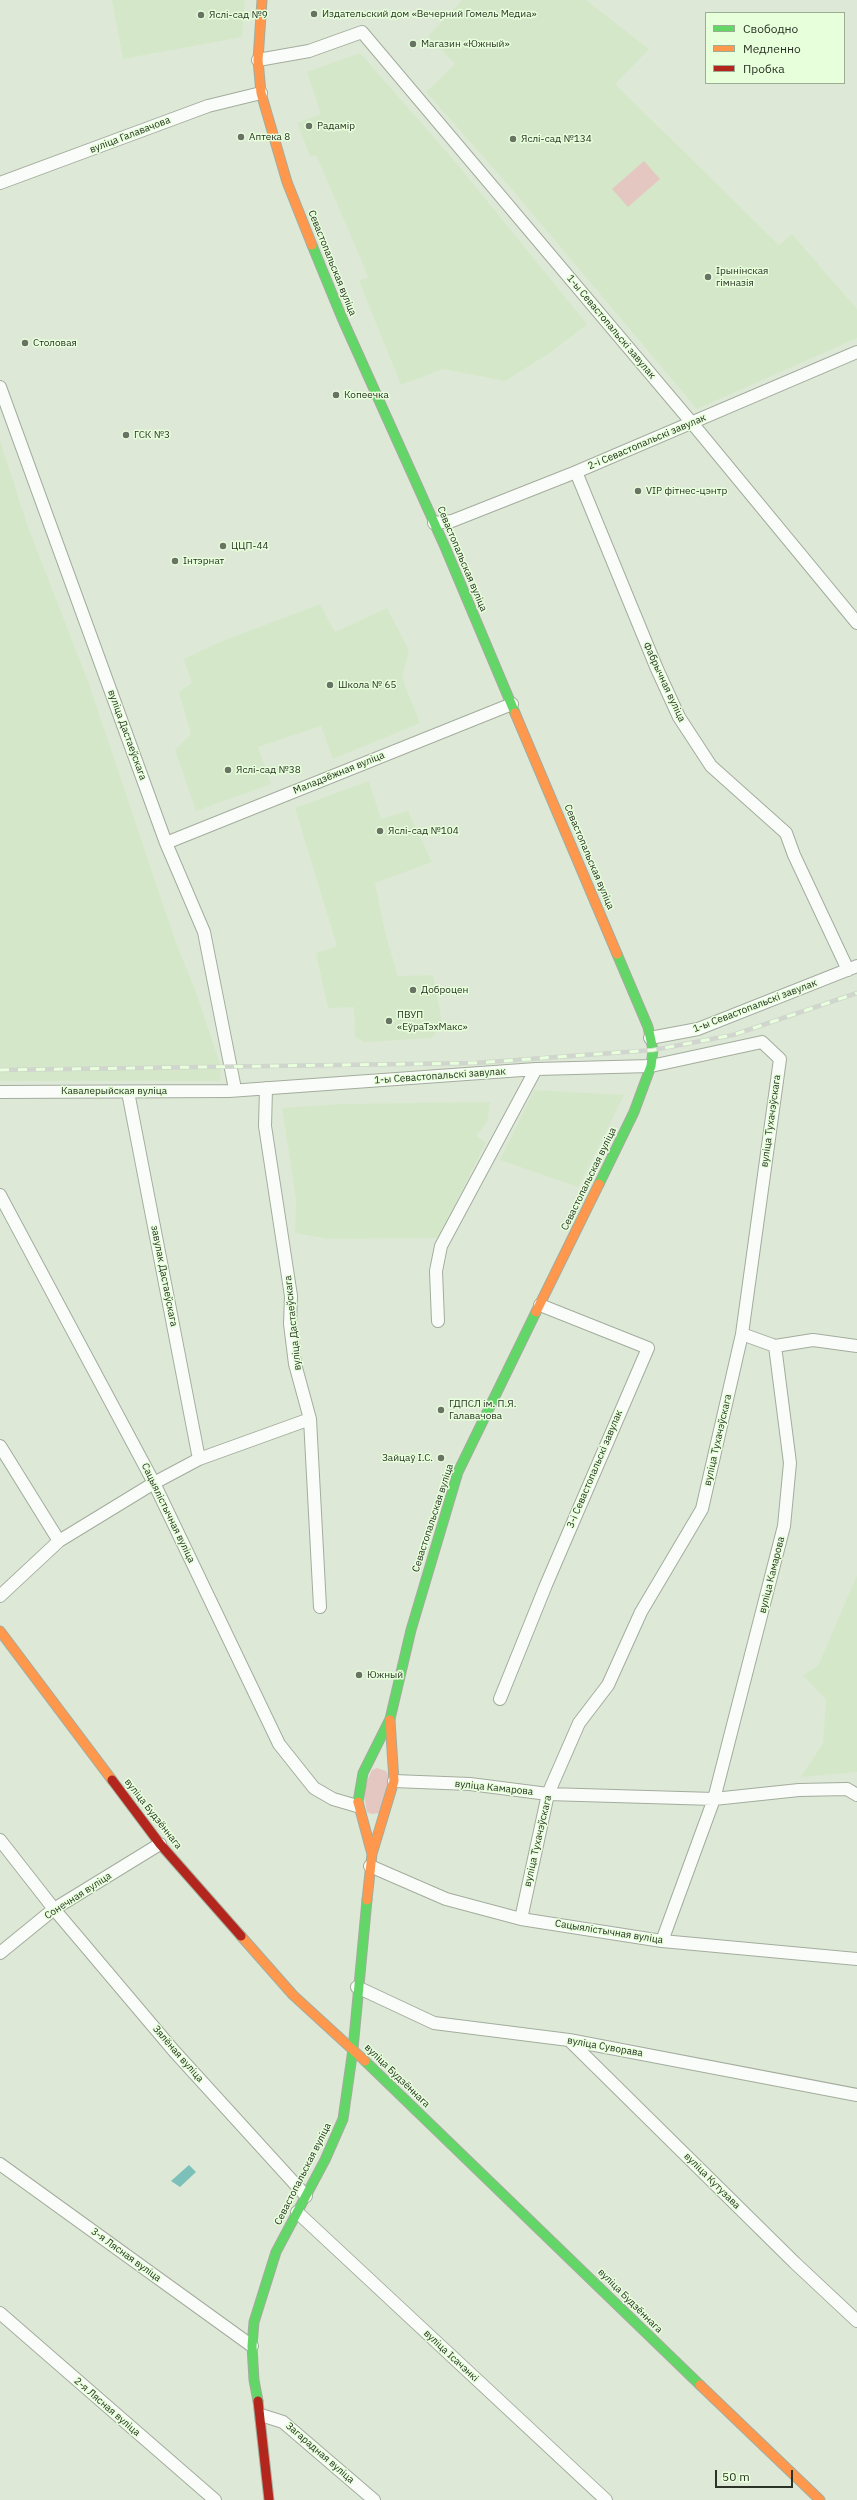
<!DOCTYPE html>
<html>
<head>
<meta charset="utf-8">
<style>
	body { margin:0 }
	#map { position:relative; width:857px; height:2500px; overflow:hidden; background:#dde9d6; font-family:"IBM Plex Sans",sans-serif }
	canvas { display:block }
	.legend { position:absolute; left:705px; top:12px; width:140px; height:72px; box-sizing:border-box; background:#e7ffdb; border:1px solid #9bad93; margin:0; padding:5px 7px; list-style:none; font-size:12px; color:#2a3326 }
	.legend li { display:flex; align-items:center; gap:8px; height:20px }
	.legend b { width:20px; border:1px solid #9bad93 }
	.scale { position:absolute; left:715px; top:2470px; width:78px; height:18px; box-sizing:border-box; border:2px solid #2a3326; border-top:0; padding-left:5px; font-size:12px; line-height:14px; white-space:nowrap; color:#2a3326; -webkit-text-stroke:3px #e7ffdb; paint-order:stroke }
</style>
</head>
<body>
<div id="map">
<canvas width="857" height="2500"></canvas>
<ul class="legend">
<li><b style="height:5px;background:#63d668"></b>Свободно</li>
<li><b style="height:5px;background:#ff974d"></b>Медленно</li>
<li><b style="height:5px;background:#b3261e"></b>Пробка</li>
</ul>
<div class="scale">50 m</div>
</div>
<script>
const c = document.querySelector('canvas').getContext('2d');
c.lineJoin = 'round';
function fillPath(path, color) {
  c.fillStyle = color;
  c.fill(path, 'evenodd');
}
function poly(rows) {
  const path = new Path2D();
  for (const r of rows) {
    path.moveTo(r[0], r[1]);
    for (let i = 2; i < r.length; i += 2) path.lineTo(r[i], r[i + 1]);
  }
  return path;
}
function strokePath(path, color, width, dash) {
  c.strokeStyle = color;
  c.lineWidth = width;
  c.lineCap = dash ? 'butt' : 'round';
  c.setLineDash(dash || []);
  c.stroke(path);
}
function drawText(font, color, halo, rows, align = 'center') {
  c.font = font + ' "IBM Plex Sans",sans-serif';
  c.lineWidth = 3;
  c.setLineDash([]);
  c.textBaseline = 'middle';
  c.strokeStyle = halo;
  c.fillStyle = color;
  for (const [text, x, y, turn = 0] of rows) {
    c.save();
    c.translate(x, y);
    c.rotate((+turn || 0) * Math.PI / 180);
    c.textAlign = isNaN(turn) ? turn : align;
    if (halo) c.strokeText(text, 0, 0);
    c.fillText(text, 0, 0);
    c.restore();
  }
}
fillPath(poly([
	[112,0,245,0,242,37,123,59],
	[462,0,586,0,649,49,615,84,779,245,792,234,857,309,857,338,697,409,509,186,426,92,455,64,428,36],
	[360,53,453,159,587,324,551,352,505,381,443,369,401,385,359,281,368,277,363,264,316,155,310,156,297,123,321,114,307,72],
	[0,441,28,527,88,681,176,943,196,992,221,1067,220,1081,0,1081],
	[320,604,335,632,387,608,409,650,402,678,420,723,333,759,321,726,258,747,271,784,196,811,175,750,191,734,179,692,192,683,184,659,220,642],
	[369,781,381,819,408,811,432,862,375,883,385,932,398,976,433,975,442,1022,432,1038,364,1042,355,1037,354,1007,328,1008,316,953,337,946,295,808],
	[534,1090,624,1095,578,1187,500,1160],
	[490,1102,488,1120,476,1136,486,1142,438,1238,328,1239,295,1233,296,1199,282,1108,341,1104],
	[857,1575,857,1772,801,1777,823,1743,826,1700,803,1675,818,1666]
]), '#d4e8c9');
fillPath(poly([
	[644,161,660,179,628,207,612,189],
	[377,1768,386,1771,389,1776,381,1813,371,1814,367,1812,363,1790,372,1770]
]), '#e5c7c1');
fillPath(poly([
	[189,2165,196,2172,180,2187,171,2181]
]), '#7cc0ba');
const street = poly([
	[258,60,309,51,362,32,692,423,857,623],
	[0,183,208,106,261,93],
	[0,387,166,843,204,932,235,1089],
	[576,472,657,669,679,717,711,766,786,833,794,855,848,970],
	[434,523,452,521,576,472,857,352],
	[166,843,512,704],
	[650,1038,698,1029,857,966],
	[266,1088,265,1126,291,1296,290,1324,295,1364,310,1419,320,1607],
	[0,1092,229,1091,536,1069,651,1066,762,1042,780,1059,742,1334,702,1509,641,1612,608,1685,579,1723,548,1794,521,1919],
	[128,1092,199,1459],
	[0,1195,154,1483,279,1744,314,1788,333,1799,357,1806],
	[438,1321,436,1271,441,1246,536,1069],
	[742,1334,775,1346,813,1340,857,1346],
	[0,1446,59,1541],
	[0,1596,59,1541,154,1483,199,1459,310,1419],
	[500,1699,546,1585,648,1348,540,1305],
	[394,1781,470,1784,548,1794,714,1799,799,1790,847,1789,857,1795],
	[0,1840,54,1909,174,2051,306,2196],
	[370,1866,446,1899,521,1919,662,1941,857,1959],
	[662,1941,714,1799,784,1526,790,1463,775,1346],
	[0,1953,54,1909,160,1844],
	[357,1987,434,2023,569,2040,857,2095],
	[569,2040,795,2263,857,2321],
	[0,2164,252,2346],
	[297,2212,606,2500],
	[0,2313,215,2500],
	[261,2415,283,2422,374,2500]
]);
const fast = poly([
	[312,245,342,318,445,547,515,713],
	[599,1184,634,1112,651,1066,653,1050,648,1027,617,954],
	[358,1802,363,1773,390,1719,411,1630,458,1472,536,1312],
	[365,2061,700,2385],
	[258,2401,254,2380,252,2346,254,2322,276,2252,325,2160,343,2119,353,2049,367,1900]
]);
const slow = poly([
	[262,0,258,60,261,93,287,182,312,245],
	[515,713,617,954],
	[536,1312,599,1184],
	[0,1631,112,1780],
	[358,1802,372,1854],
	[367,1900,372,1854,394,1781,390,1720],
	[241,1936,293,1995,365,2061],
	[700,2385,820,2500]
]);
const jam = poly([
	[112,1780,160,1844,241,1936],
	[258,2401,269,2500]
]);
strokePath(street, '#a3ac9d', 14);
strokePath(fast, '#a3ac9d', 11);
strokePath(slow, '#a3ac9d', 11);
strokePath(jam, '#a3ac9d', 11);
strokePath(street, '#fafcf9', 12);
strokePath(fast, '#63d668', 9);
strokePath(slow, '#ff974d', 9);
strokePath(jam, '#b3261e', 9);
const rail = poly([
	[0,1070,475,1063,653,1050,733,1035,857,993]
]);
strokePath(rail, '#d0d5ce', 4.5);
strokePath(rail, '#e7ffdb', 3, [9]);
for (const [x, y, r, color] of [
	[314,14,4,"#697364"],
	[201,15,4,"#697364"],
	[413,44,4,"#697364"],
	[309,126,4,"#697364"],
	[241,137,4,"#697364"],
	[513,139,4,"#697364"],
	[708,277,4,"#697364"],
	[25,343,4,"#697364"],
	[336,395,4,"#697364"],
	[126,435,4,"#697364"],
	[638,491,4,"#697364"],
	[223,546,4,"#697364"],
	[175,561,4,"#697364"],
	[330,685,4,"#697364"],
	[228,770,4,"#697364"],
	[380,831,4,"#697364"],
	[413,990,4,"#697364"],
	[389,1021,4,"#697364"],
	[441,1410,4,"#697364"],
	[441,1458,4,"#697364"],
	[359,1675,4,"#697364"]
]) {
  const dot = new Path2D();
  dot.arc(x, y, r, 0, 2 * Math.PI);
  c.fillStyle = color;
  c.fill(dot);
  strokePath(dot, '#e7ffdb', 1.5);
}
drawText('10px', '#2a3326', '#e7ffdb', [
	["Издательский дом «Вечерний Гомель Медиа»",322,14],
	["Яслі-сад №9",209,15],
	["Магазин «Южный»",421,44],
	["Радамір",317,126],
	["Аптека 8",249,137],
	["Яслі-сад №134",521,139],
	["Ірынінская",716,271],
	["гімназія",716,283],
	["Столовая",33,343],
	["Копеечка",344,395],
	["ГСК №3",134,435],
	["VIP фітнес-цэнтр",646,491],
	["ЦЦП-44",231,546],
	["Інтэрнат",183,561],
	["Школа № 65",338,685],
	["Яслі-сад №38",236,770],
	["Яслі-сад №104",388,831],
	["Доброцен",421,990],
	["ПВУП",397,1015],
	["«ЕўраТэхМакс»",397,1027],
	["ГДПСЛ ім. П.Я.",449,1404],
	["Галавачова",449,1416],
	["Зайцаў І.С.",433,1458,"right"],
	["Южный",367,1675]
], 'left');
drawText('10px', '#2a3326', '#e7ffdb', [
	["вуліца Галавачова",130,135,-21],
	["Севастопальская вуліца",332,263,68],
	["1-ы Севастопальскі завулак",611,327,50],
	["2-і Севастопальскі завулак",647,442,-23],
	["Севастопальская вуліца",462,559,67],
	["Фабрычная вуліца",664,682,65],
	["вуліца Дастаеўскага",127,735,70],
	["Маладзёжная вуліца",339,773,-22],
	["Севастопальская вуліца",589,857,67],
	["1-ы Севастопальскі завулак",755,1006,-21],
	["1-ы Севастопальскі завулак",440,1076,-4],
	["Кавалерыйская вуліца",114,1091],
	["вуліца Тухачэўскага",771,1121,-82],
	["Севастопальская вуліца",589,1179,-64],
	["завулак Дастаеўскага",164,1276,79],
	["вуліца Дастаеўскага",293,1323,-96],
	["вуліца Тухачэўскага",718,1440,-77],
	["3-і Севастопальскі завулак",595,1469,-67],
	["Сацыялістычная вуліца",168,1513,64],
	["Севастопальская вуліца",433,1518,-72],
	["вуліца Камарова",772,1575,-76],
	["вуліца Камарова",494,1788,6],
	["вуліца Будзённага",153,1814,52],
	["вуліца Тухачэўскага",538,1841,-77],
	["Сонечная вуліца",78,1896,-33],
	["Сацыялістычная вуліца",609,1932,9],
	["вуліца Суворава",605,2047,10],
	["Зялёная вуліца",178,2054,49],
	["вуліца Будзённага",397,2076,44],
	["Севастопальская вуліца",303,2174,-63],
	["вуліца Кутузава",712,2181,45],
	["3-я Лясная вуліца",126,2255,36],
	["вуліца Будзённага",630,2301,45],
	["вуліца Ісачэнкі",451,2356,43],
	["2-я Лясная вуліца",107,2407,41],
	["Загарадная вуліца",320,2453,41]
]);
</script>
</body>
</html>
